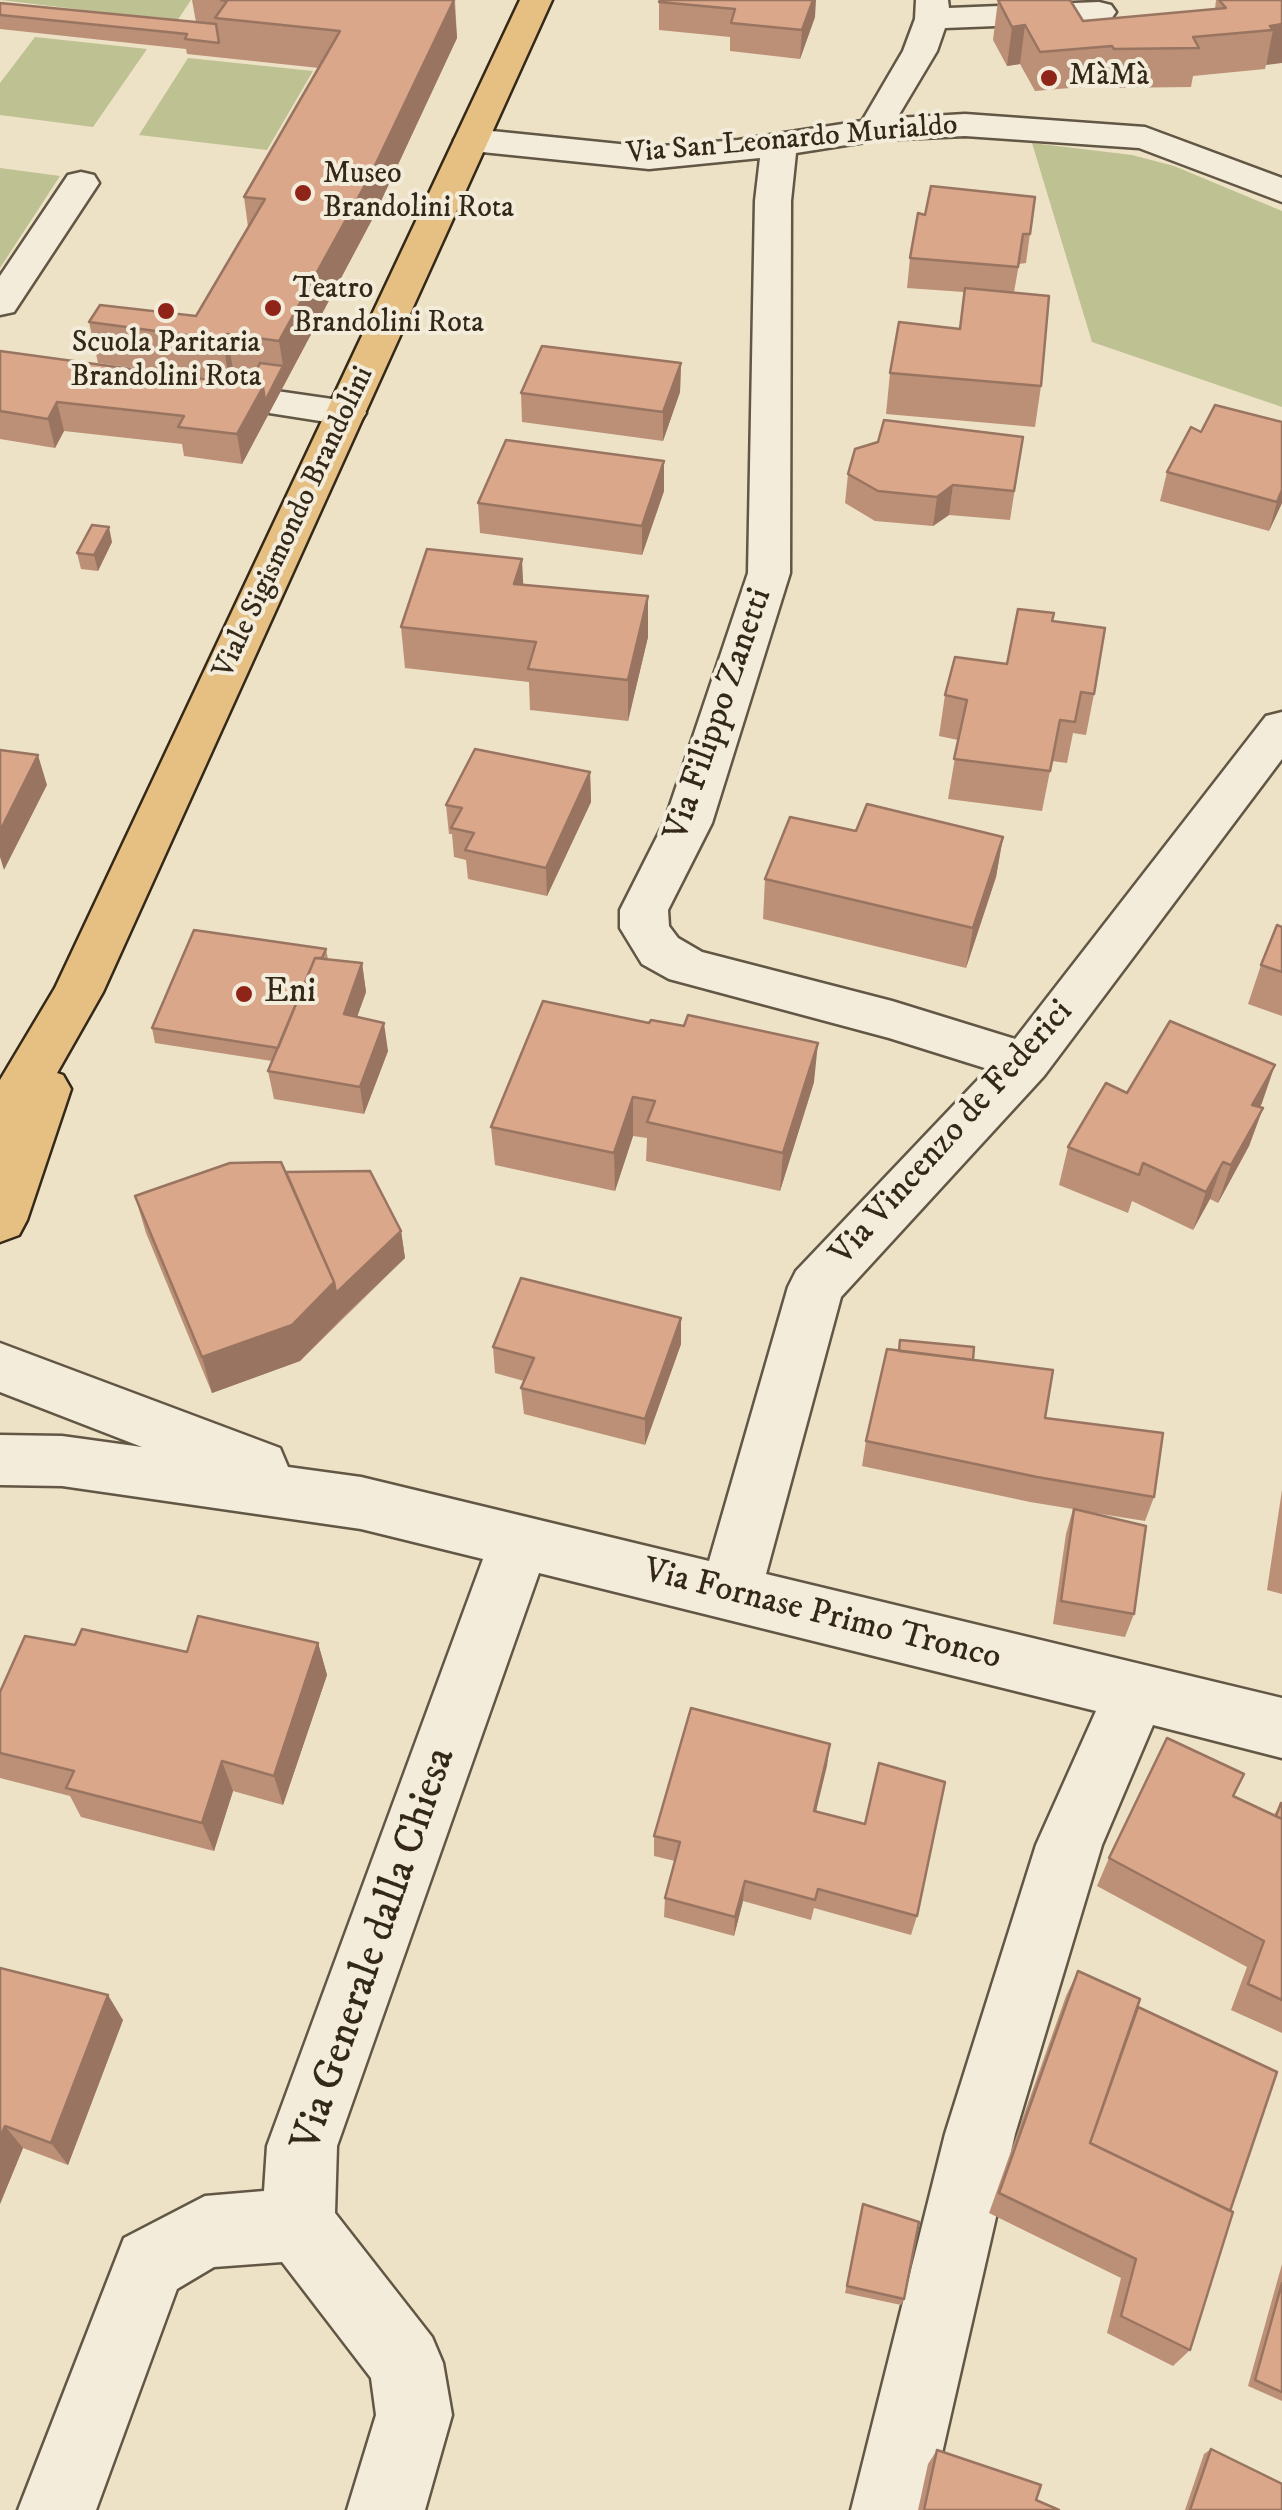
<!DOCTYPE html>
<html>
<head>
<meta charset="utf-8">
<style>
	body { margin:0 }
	canvas { display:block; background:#ede1c6 }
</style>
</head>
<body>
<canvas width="1282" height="2510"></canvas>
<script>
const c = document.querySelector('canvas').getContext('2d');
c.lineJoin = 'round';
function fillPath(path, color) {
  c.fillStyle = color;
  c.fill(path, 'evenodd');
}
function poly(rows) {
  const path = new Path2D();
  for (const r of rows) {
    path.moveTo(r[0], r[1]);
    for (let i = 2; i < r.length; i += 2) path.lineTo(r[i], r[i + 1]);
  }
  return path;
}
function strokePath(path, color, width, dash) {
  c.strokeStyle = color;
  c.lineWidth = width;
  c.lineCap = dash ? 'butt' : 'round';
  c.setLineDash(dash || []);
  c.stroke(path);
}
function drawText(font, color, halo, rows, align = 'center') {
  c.font = font + ' "IM FELL DW Pica",serif';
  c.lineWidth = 8;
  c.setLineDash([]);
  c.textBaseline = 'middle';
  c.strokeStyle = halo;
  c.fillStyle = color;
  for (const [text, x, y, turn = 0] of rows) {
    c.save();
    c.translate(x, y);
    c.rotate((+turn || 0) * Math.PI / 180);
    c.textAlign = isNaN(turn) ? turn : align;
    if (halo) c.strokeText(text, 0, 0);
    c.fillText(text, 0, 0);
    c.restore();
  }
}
fillPath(poly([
	[0,0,191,0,177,21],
	[35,37,147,49,93,127,0,115,0,83],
	[188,58,313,71,267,150,139,135],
	[1032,143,1132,155,1174,166,1282,211,1282,407,1092,342],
	[0,168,60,176,0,268]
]), '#bec191');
const minor = poly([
	[916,0,948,0,949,8,1099,2,1111,5,1116,12,1111,19,1099,22,945,28,937,51,897,118,965,114,1145,127,1282,178,1282,202,1139,148,965,136,878,140,796,153,791,201,790,573,712,823,668,910,669,926,678,938,702,952,892,1001,1015,1039,1266,716,1282,712,1282,759,1044,1076,841,1297,766,1574,1282,1698,1282,1758,1153,1725,1102,1845,1015,2134,929,2510,851,2510,945,2134,1036,1845,1096,1711,539,1573,337,2146,335,2213,432,2337,443,2363,452,2415,425,2510,347,2510,376,2415,371,2378,282,2262,214,2267,177,2289,96,2510,18,2510,124,2238,205,2196,264,2191,267,2146,483,1559,361,1529,62,1486,0,1485,0,1435,62,1436,142,1447,0,1392,0,1343,280,1448,288,1467,361,1477,709,1561,788,1287,796,1271,988,1069,889,1038,669,979,642,964,620,928,620,910,664,823,748,573,755,201,760,158,649,169,472,151,460,147,454,140,460,133,472,129,649,147,738,140,862,121,903,51,915,19,916,0],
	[81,172,94,175,99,183,14,312,0,315,0,276,68,175,81,172],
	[200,380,346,401,360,404,366,413,360,422,346,425,186,400,180,392,186,384,200,380]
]);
const major = poly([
	[520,0,552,0,103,992,57,1073,63,1075,71,1089,27,1220,19,1235,0,1242,0,1080,55,988,520,0]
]);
strokePath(minor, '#625644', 5);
strokePath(major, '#342819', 5);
fillPath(minor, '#f3ecda');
fillPath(major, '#e6c083');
fillPath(poly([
	[192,0,455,0,457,38,374,216,242,464,184,456,182,444,64,431,55,448,0,439,0,351,249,385,253,377,234,375,229,381,98,363,89,322,196,316,248,227,244,197,319,68,187,54,186,49,0,29,0,3,196,22],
	[998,0,1083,21,1215,9,1216,0,1282,0,1265,69,1193,76,1191,87,1108,88,1105,85,1035,91,1020,64,1007,66,993,40],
	[659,2,815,17,800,59,730,51,730,37,659,30],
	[1035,197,1026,263,1019,264,1014,292,1041,386,1035,427,886,414,890,373,960,329,964,292,907,288,910,258,925,215],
	[681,363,680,392,663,441,522,422,521,393],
	[1023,437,1010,520,949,515,933,526,875,521,845,503,848,474],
	[664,461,664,491,642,555,480,533,478,503],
	[1167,472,1282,503,1269,531,1160,501],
	[112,542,98,571,81,569,77,553],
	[524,585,648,596,648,637,628,721,530,710,529,682,405,668,401,627],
	[1053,621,1094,694,1086,735,1073,733,1067,763,1052,761,1042,811,948,799,958,740,939,736,945,695,1007,664],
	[590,772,591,802,547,896,468,879,466,860,454,857,452,834,449,834,446,805],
	[856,831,1003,837,996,877,966,968,763,919,765,879],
	[1282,927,1282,1016,1248,1004,1261,965],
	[326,949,328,959,362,963,366,992,357,1017,388,1051,364,1114,274,1099,268,1071,272,1061,155,1043,152,1028],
	[543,1001,814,1082,780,1191,646,1161,647,1138,633,1136,615,1191,495,1165,491,1127],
	[1127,1093,1262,1103,1260,1107,1263,1108,1249,1146,1218,1203,1210,1199,1193,1230,1132,1201,1128,1213,1059,1185,1068,1147],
	[286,1172,401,1231,405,1258,300,1361,212,1393,146,1233,135,1196],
	[681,1318,681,1344,645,1445,524,1414,521,1388,524,1381,495,1373,493,1347],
	[900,1340,973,1360,1045,1418,1154,1497,1145,1521,1076,1510,1134,1614,1125,1637,1053,1624,1066,1534,1073,1509,1030,1502,862,1466,866,1441,898,1351],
	[1282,1490,1282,1594,1267,1590],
	[318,1643,327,1675,283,1805,233,1791,214,1851,81,1817,70,1796,0,1778,0,1692,75,1645,187,1652],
	[830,1744,816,1811,917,1916,911,1935,814,1908,811,1920,743,1901,734,1936,664,1917,665,1898,675,1861,654,1856,654,1836],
	[1281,1803,1282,1804,1282,2033,1231,2010,1247,1967,1097,1886,1109,1858,1274,1815],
	[0,1968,123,2020,68,2165,23,2148,0,2204],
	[1078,1971,1138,2007,1230,2211,1190,2350,1173,2366,1107,2333,1121,2278,989,2213,1066,1996],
	[863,2204,904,2299,901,2305,845,2293],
	[1282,2264,1282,2401,1248,2386],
	[1211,2449,1282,2510,1185,2510,1204,2454],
	[937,2450,1036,2500,1059,2510,918,2510,928,2464]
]), '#bb9077');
fillPath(poly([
	[454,0,457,38,374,216,242,464,237,434,263,387,283,366,279,341],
	[813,0,816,0,815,17,800,59,802,30],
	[1282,24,1282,63,1266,65,1273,30,1270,26],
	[1025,25,1020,64,1007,66,1012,27],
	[227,334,234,375,229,381,223,340],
	[681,363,680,392,663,441,663,412],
	[57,402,64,431,55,448,48,419],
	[664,461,664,491,642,555,642,526],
	[953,485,949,515,933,526,937,497],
	[1282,490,1282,503,1269,531,1277,502],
	[109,527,112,542,98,571,94,555],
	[522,559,524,600,514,584],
	[648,596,648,637,628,721,628,680],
	[38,755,47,785,4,870,0,857,0,831],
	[590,772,591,802,547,896,546,868],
	[1003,837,996,877,966,968,973,928],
	[362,963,366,992,348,1042,344,1014],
	[384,1023,388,1051,364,1114,360,1087],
	[818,1043,814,1082,780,1191,783,1153],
	[1275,1065,1262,1103,1239,1143,1252,1105],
	[633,1097,633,1136,615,1191,614,1153],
	[1263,1108,1249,1146,1218,1203,1231,1165],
	[1223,1162,1210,1199,1193,1230,1206,1192],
	[401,1231,405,1258,341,1319,336,1293],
	[334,1282,341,1319,300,1361,212,1393,202,1357],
	[681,1318,681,1344,645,1445,645,1419],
	[318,1643,327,1675,283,1805,274,1776],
	[830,1744,827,1766,811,1832,814,1811],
	[222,1761,233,1791,214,1851,202,1823],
	[745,1881,743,1901,734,1936,735,1917],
	[108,1995,123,2020,68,2165,51,2143],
	[5,2126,23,2148,0,2204,0,2137]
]), '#997561');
const building = poly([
	[221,0,454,0,370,176,279,341,227,334,223,340,89,322,100,305,196,316,265,199,244,197,340,31,215,18,227,1,221,0],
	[660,0,813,0,802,30,731,23,735,9,659,2,660,0],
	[998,0,1070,0,1083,21,1226,8,1219,0,1282,0,1282,24,1270,26,1273,30,1193,37,1199,48,1114,49,1112,46,1040,52,1025,25,1012,27,998,0],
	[0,3,216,24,219,43,185,39,187,34,0,15,0,3],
	[931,186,1035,197,1030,234,1023,234,1018,267,910,258,918,213,925,215,931,186],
	[965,288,1049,296,1041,386,890,373,899,322,960,329,965,288],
	[542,346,681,363,663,412,521,393,542,346],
	[0,351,263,387,237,434,178,427,184,416,57,402,48,419,0,411,0,351],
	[260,363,283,366,265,401,263,387,249,385,260,363],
	[1215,405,1282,422,1282,490,1277,502,1167,472,1191,427,1201,432,1215,405],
	[884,420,1023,437,1014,491,953,485,937,497,878,491,848,474,855,449,878,442,884,420],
	[506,440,664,461,642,526,478,503,506,440],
	[92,525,109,527,94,555,77,553,92,525],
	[427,549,522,559,514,584,648,596,628,680,528,669,536,642,401,627,427,549],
	[1018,609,1054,613,1052,621,1105,628,1094,694,1081,692,1075,722,1060,720,1050,771,954,759,967,700,945,695,955,657,1007,664,1018,609],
	[475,749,590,772,546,868,465,850,474,833,451,828,462,808,446,805,475,749],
	[0,750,38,755,0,831,0,750],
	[867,804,1003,837,973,928,765,879,790,817,856,831,867,804],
	[1277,925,1282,927,1282,972,1261,965,1277,925],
	[194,930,326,949,322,958,315,958,278,1048,152,1028,194,930],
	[315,958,362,963,344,1014,384,1023,360,1087,268,1071,315,958],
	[543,1001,649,1023,651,1020,684,1026,688,1015,818,1043,783,1153,647,1122,655,1101,633,1097,614,1153,491,1127,543,1001],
	[1170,1021,1275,1065,1252,1105,1263,1108,1231,1165,1223,1162,1206,1192,1143,1163,1139,1175,1068,1147,1106,1083,1127,1093,1170,1021],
	[281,1162,334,1282,292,1325,202,1357,135,1196,230,1163,281,1162],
	[370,1171,401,1231,336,1293,334,1282,286,1172,370,1171],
	[521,1278,681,1318,645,1419,521,1388,534,1358,493,1347,521,1278],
	[900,1340,974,1347,973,1360,899,1351,900,1340],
	[887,1349,1053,1370,1045,1418,1163,1433,1154,1497,1037,1477,866,1441,887,1349],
	[1074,1509,1146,1526,1134,1614,1061,1601,1074,1509],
	[198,1616,318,1643,274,1776,222,1761,202,1823,66,1788,74,1771,0,1753,0,1692,25,1636,75,1645,82,1629,187,1652,198,1616],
	[691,1708,830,1744,814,1811,865,1824,879,1763,945,1782,917,1916,818,1889,815,1900,745,1881,735,1917,665,1898,680,1842,654,1836,691,1708],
	[1167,1738,1244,1774,1233,1796,1282,1819,1282,2000,1248,1984,1264,1941,1109,1858,1167,1738],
	[1281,1803,1282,1804,1282,1819,1276,1816,1281,1803],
	[0,1968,108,1995,51,2143,5,2126,0,2137,0,1968],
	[1078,1971,1140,1999,1090,2143,1233,2212,1190,2350,1121,2316,1136,2259,999,2193,1078,1971],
	[1138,2007,1277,2072,1230,2211,1090,2143,1138,2007],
	[863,2204,919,2222,904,2299,847,2286,863,2204],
	[1282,2283,1282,2392,1255,2380,1282,2283],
	[1211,2449,1282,2484,1282,2510,1190,2510,1211,2449],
	[937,2450,1041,2485,1036,2500,1059,2510,924,2510,937,2450]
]);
fillPath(building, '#daa78a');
strokePath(building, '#997561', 2.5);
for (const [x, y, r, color] of [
	[1049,78,10,"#8f2418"],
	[303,193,10,"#8f2418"],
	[273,308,10,"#8f2418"],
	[166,311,10,"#8f2418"],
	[244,994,10,"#8f2418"]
]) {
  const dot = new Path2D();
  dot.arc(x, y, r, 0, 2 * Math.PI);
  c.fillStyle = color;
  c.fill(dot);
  strokePath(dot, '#f3ecda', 4);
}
drawText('30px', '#342819', '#f3ecda', [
	["MàMà",1069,78],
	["Museo",323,176],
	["Brandolini Rota",323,210],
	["Teatro",293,291],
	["Brandolini Rota",293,325],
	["Scuola Paritaria",166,345,"center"],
	["Brandolini Rota",166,379,"center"]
], 'left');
drawText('30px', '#342819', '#f3ecda', [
	["Via San Leonardo Murialdo",792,141,-5],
	["Viale Sigismondo Brandolini",295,523,-65]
]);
drawText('35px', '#342819', '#f3ecda', [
	["Via Filippo Zanetti",720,715,-71],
	["Via Vincenzo de Federici",953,1134,-48],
	["Via Fornase Primo Tronco",822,1616,14]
]);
drawText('35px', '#342819', '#f3ecda', [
	["Eni",264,994]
], 'left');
drawText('42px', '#342819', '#f3ecda', [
	["Via Generale dalla Chiesa",376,1950,-71]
]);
</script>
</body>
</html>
